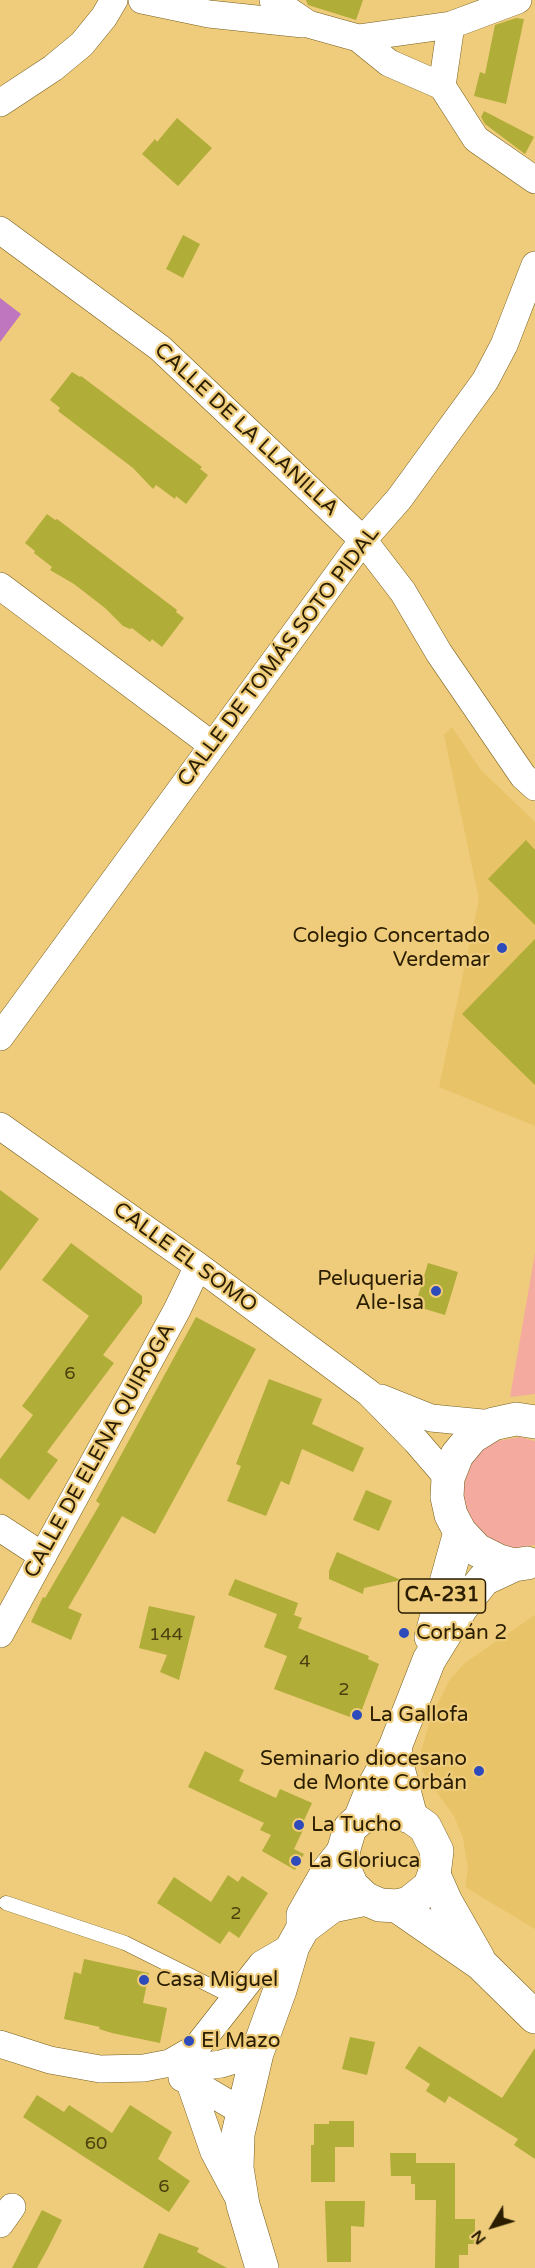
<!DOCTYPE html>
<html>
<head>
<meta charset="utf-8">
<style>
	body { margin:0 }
	#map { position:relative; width:535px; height:2268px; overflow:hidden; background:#eecc7b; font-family:"Varela Round",sans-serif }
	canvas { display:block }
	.north { position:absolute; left:463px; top:2196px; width:60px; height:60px; -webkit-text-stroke:4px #eecc7b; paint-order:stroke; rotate:232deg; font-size:16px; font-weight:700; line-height:24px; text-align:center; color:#2a1d00 }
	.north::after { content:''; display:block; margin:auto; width:21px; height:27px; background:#2a1d00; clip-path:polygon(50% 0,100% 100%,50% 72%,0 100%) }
</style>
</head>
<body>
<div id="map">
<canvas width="535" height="2268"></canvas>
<div class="north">N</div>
</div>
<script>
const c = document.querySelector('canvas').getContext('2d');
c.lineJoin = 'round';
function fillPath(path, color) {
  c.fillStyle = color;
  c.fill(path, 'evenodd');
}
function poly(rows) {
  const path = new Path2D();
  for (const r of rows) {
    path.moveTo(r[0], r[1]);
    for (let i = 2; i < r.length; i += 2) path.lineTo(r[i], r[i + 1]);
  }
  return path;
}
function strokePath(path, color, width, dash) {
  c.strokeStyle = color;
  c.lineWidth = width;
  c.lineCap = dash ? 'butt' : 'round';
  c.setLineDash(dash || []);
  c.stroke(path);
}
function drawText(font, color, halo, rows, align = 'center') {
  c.font = font + ' "Varela Round",sans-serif';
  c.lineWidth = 4.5;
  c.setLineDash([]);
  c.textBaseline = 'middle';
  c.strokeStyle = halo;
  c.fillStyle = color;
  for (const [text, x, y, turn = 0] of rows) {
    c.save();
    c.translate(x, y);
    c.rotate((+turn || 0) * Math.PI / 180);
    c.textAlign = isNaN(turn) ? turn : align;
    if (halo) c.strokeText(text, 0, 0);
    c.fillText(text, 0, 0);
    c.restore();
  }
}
fillPath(poly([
	[452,727,480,769,535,822,535,1126,439,1087,479,899,444,735],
	[535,1615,535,1929,465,1887,468,1868,463,1838,454,1816,426,1778,420,1763,420,1755,432,1714,451,1678,466,1662]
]), '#e8c368');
fillPath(poly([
	[535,1253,535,1394,510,1397],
	[520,1437,535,1441,535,1545,514,1548,493,1543,477,1531,464,1511,461,1491,466,1469,480,1451,497,1441]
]), '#f5aaa0');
fillPath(poly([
	[0,298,21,314,0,342]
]), '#c075bf');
fillPath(poly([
	[306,0,363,0,356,20,308,5],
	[516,18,524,19,506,104,474,96,480,72,485,74,495,25],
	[484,111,534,137,525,154,485,124,481,117],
	[177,118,212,148,178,186,142,154,155,139,157,142],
	[183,235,200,244,183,278,166,269],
	[72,372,80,377,81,376,202,467,200,469,208,475,186,504,176,496,175,499,156,485,153,489,133,468,58,411,60,408,50,400],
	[47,514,55,520,57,519,177,610,176,612,184,618,162,647,152,639,150,642,132,628,130,629,123,626,105,608,74,584,50,570,52,567,34,553,35,551,25,543],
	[526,840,535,850,535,925,488,879],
	[535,939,535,1085,462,1014],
	[0,1190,39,1219,0,1271],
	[71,1243,142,1296,142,1303,103,1355,114,1363,47,1452,58,1460,29,1500,0,1478,0,1459,33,1415,22,1406,89,1316,42,1280],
	[428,1263,458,1272,445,1315,415,1306],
	[196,1317,256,1349,155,1534,122,1516,68,1608,82,1614,71,1640,31,1622,43,1597,45,1598,100,1504,96,1501],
	[269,1379,322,1399,312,1424,364,1448,353,1472,302,1449,289,1485,281,1481,266,1516,227,1501,241,1466,236,1464],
	[366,1490,392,1501,379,1531,353,1520],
	[337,1552,401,1580,364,1588,363,1594,329,1579,329,1571],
	[235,1579,298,1603,294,1615,302,1618,298,1628,369,1656,368,1659,379,1664,358,1720,274,1689,287,1656,264,1647,277,1614,228,1595],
	[149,1606,195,1616,179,1680,160,1672,167,1655,139,1648],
	[205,1751,244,1770,239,1781,276,1798,280,1789,312,1803,301,1827,304,1828,294,1849,304,1854,295,1870,262,1851,271,1835,260,1830,264,1823,188,1787],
	[228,1875,238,1882,242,1876,268,1893,239,1938,229,1931,220,1944,157,1903,174,1877,211,1902],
	[84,1959,149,1973,143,2003,167,2008,160,2043,112,2033,99,2029,100,2027,64,2019,74,1972,81,1974],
	[350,2037,375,2042,367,2075,342,2069],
	[419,2046,502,2098,535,2048,535,2159,514,2145,518,2139,449,2096,445,2103,426,2091,430,2084,405,2068],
	[37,2095,64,2112,69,2105,112,2133,130,2105,172,2132,158,2159,190,2181,169,2212,23,2117],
	[329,2121,354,2121,354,2147,335,2147,335,2182,311,2182,311,2145,314,2145,314,2124,329,2124],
	[390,2153,416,2153,416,2163,455,2163,455,2219,475,2219,475,2244,468,2244,468,2255,459,2255,459,2268,435,2268,436,2200,415,2200,415,2184,411,2184,411,2176,391,2176],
	[325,2201,365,2201,364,2227,351,2226,351,2262,327,2262],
	[42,2210,62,2220,48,2248,37,2268,12,2268],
	[159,2233,199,2248,197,2252,227,2268,143,2268]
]), '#b0ad38');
const service = poly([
	[6,1903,125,1943,235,1998]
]);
const minor = poly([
	[142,0,209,14,303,24],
	[273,0,308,24,358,38,389,63,442,86,476,139,535,180],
	[358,38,451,25,518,0],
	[442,86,451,25],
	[0,103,53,68,82,44,104,17,114,0],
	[0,230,160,348,363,540,403,592,439,653,523,776,535,787],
	[0,586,212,745],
	[0,1037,363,540,399,499,485,381,504,345,535,265],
	[0,1126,198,1266,369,1393,416,1441,448,1478],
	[381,1398,431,1418,493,1424],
	[0,1528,43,1556],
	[0,1634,177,1310,198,1266],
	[0,2044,50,2060,100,2069,144,2068,170,2063,196,2048,262,1964,293,1946],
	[182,2078,189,2080,243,2112],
	[189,2080,214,2152,238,2197],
	[189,2080,199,2067,221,2064,257,2053],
	[0,2224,12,2207]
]);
const secondary = poly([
	[434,1875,446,1902,478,1958],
	[397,1906,481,1964,535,2017],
	[303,1928,303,1915,328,1871,343,1852],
	[262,2268,243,2205,237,2168,238,2134,257,2053,280,1990,293,1946,303,1928,332,1906,366,1899]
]);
const primary = poly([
	[527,1563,514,1565,499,1561,477,1550,460,1532,451,1515,447,1497,448,1478,457,1455,472,1437,493,1424,516,1419,535,1422],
	[431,1637,460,1532],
	[395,1747,399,1772,411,1817],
	[392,1812,411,1817,425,1827,437,1851,434,1875,429,1887,409,1903,397,1906,380,1905,366,1899,352,1886,345,1870,343,1852,350,1828,360,1819,376,1813,392,1812],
	[360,1819,371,1792,395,1747,429,1660,461,1608,484,1579,514,1565]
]);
strokePath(service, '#765e1e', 15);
strokePath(minor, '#765e1e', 28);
strokePath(secondary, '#765e1e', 34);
strokePath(primary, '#765e1e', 34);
strokePath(service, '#fff', 14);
strokePath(minor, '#fff', 27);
strokePath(secondary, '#fff', 33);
strokePath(primary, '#fff', 33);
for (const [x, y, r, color] of [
	[502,948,6,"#2e4bbb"],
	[436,1291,6,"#2e4bbb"],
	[404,1633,6,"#2e4bbb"],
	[357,1715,6,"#2e4bbb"],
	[479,1771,6,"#2e4bbb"],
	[299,1825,6,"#2e4bbb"],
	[296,1861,6,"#2e4bbb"],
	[144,1980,6,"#2e4bbb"],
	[189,2041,6,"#2e4bbb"]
]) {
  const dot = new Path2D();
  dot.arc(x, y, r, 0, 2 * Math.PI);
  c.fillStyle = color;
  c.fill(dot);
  strokePath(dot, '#eecc7b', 2);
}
drawText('18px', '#4c410e', null, [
	["6",70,1374],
	["144",166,1635],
	["4",305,1662],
	["2",344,1690],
	["2",236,1914],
	["60",96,2144],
	["6",164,2187]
]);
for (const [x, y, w] of [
	[442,1596,87]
]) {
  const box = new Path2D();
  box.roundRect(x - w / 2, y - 17, w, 34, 4.5);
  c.fillStyle = '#eecc7b';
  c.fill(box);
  strokePath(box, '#2a1d00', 1.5);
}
drawText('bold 20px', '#2a1d00', null, [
	["CA-231",442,1596]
]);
drawText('21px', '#2a1d00', '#eecc7b', [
	["CALLE DE LA LLANILLA",246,430,43],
	["CALLE DE TOMÁS SOTO PIDAL",279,657,-53],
	["CALLE EL SOMO",185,1258,36],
	["CALLE DE ELENA QUIROGA",100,1451,-61]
]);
drawText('21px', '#2a1d00', '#eecc7b', [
	["Colegio Concertado",490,936,"right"],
	["Verdemar",490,960,"right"],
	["Peluqueria",424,1279,"right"],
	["Ale-Isa",424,1303,"right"],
	["Corbán 2",416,1633],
	["La Gallofa",369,1715],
	["Seminario diocesano",467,1759,"right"],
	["de Monte Corbán",467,1783,"right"],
	["La Tucho",311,1825],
	["La Gloriuca",308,1861],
	["Casa Miguel",156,1980],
	["El Mazo",201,2041]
], 'left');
</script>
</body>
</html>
